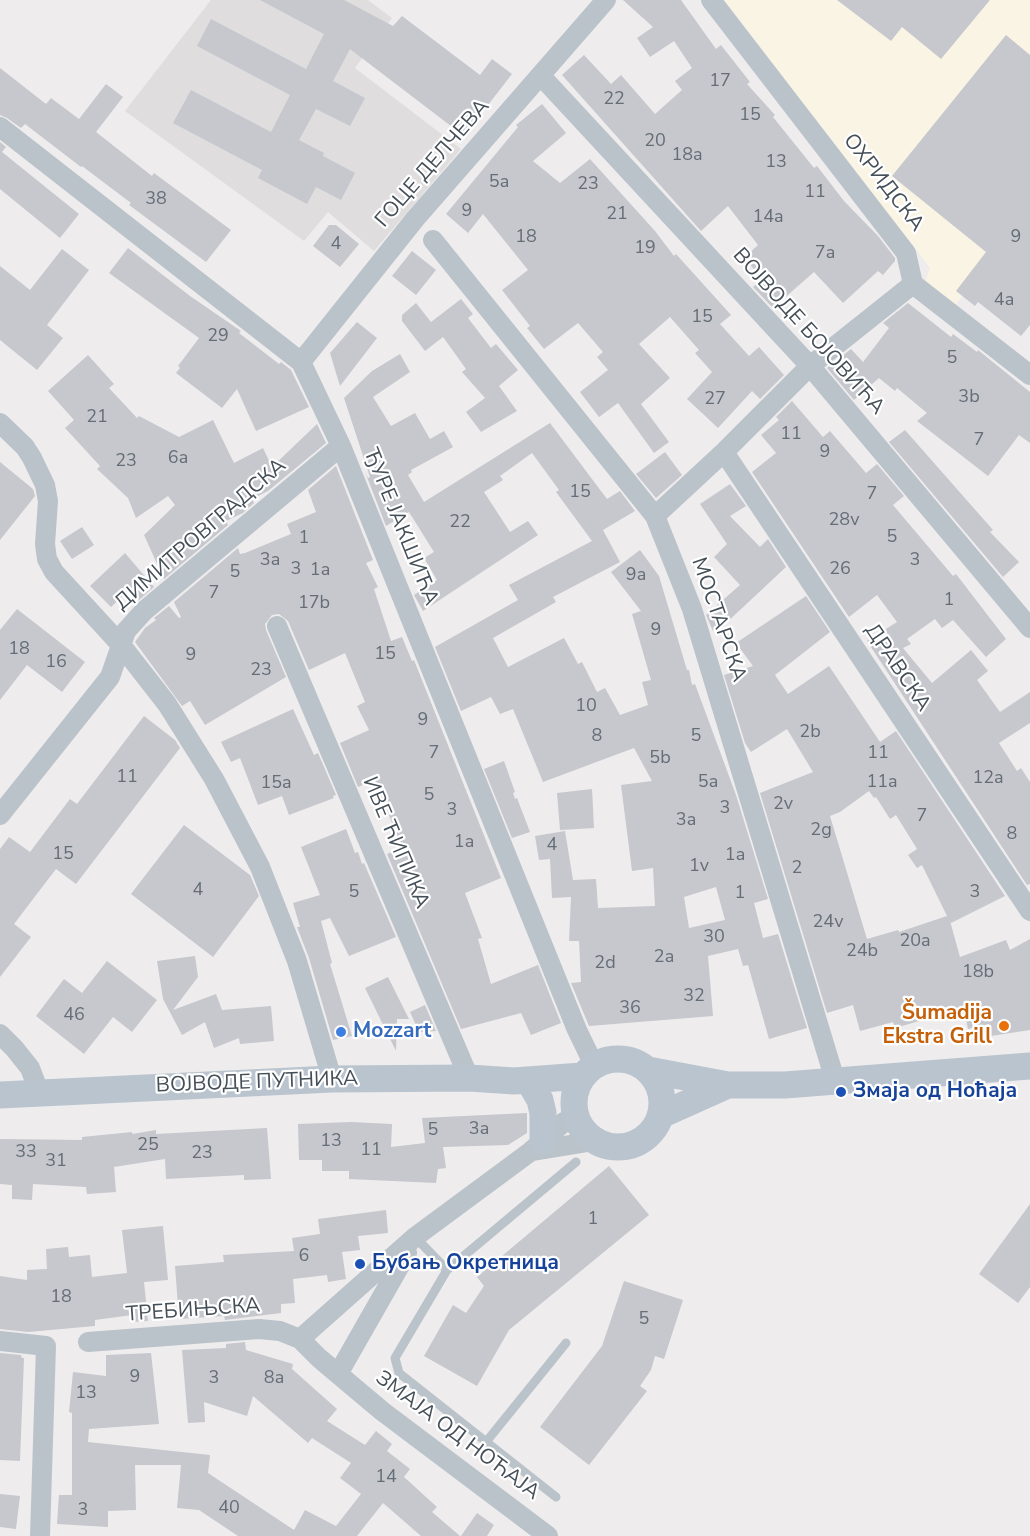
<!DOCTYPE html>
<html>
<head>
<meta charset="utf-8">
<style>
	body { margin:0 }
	canvas { display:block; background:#eeecec }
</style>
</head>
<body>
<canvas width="1030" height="1536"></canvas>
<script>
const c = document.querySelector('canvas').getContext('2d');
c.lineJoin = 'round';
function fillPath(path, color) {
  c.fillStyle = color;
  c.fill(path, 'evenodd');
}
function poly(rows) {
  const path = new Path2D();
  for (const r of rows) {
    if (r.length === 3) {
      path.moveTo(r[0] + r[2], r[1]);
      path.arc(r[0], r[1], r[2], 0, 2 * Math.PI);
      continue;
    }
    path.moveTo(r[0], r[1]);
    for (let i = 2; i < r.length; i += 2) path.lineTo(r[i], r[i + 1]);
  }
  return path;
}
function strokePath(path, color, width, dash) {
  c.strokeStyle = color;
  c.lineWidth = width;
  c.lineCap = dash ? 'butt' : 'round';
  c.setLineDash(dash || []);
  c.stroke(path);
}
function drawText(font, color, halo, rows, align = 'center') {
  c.font = font + ' "Nunito Sans",sans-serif';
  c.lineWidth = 4.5;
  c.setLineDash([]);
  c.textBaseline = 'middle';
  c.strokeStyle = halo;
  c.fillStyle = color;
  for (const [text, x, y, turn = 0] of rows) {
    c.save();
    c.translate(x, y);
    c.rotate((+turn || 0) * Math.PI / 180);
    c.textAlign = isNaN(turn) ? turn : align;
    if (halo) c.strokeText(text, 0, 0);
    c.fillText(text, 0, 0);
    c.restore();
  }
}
fillPath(poly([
	[724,0,1030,0,1030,213,953,308,924,285,930,268]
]), '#faf4e4');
fillPath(poly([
	[211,0,368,0,392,18,355,68,461,149,374,251,328,212,304,241,125,111]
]), '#dfdddd');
fillPath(poly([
	[260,0,344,0,393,26,402,16,480,75,492,59,512,74,464,136,350,49,333,81,365,98,350,126,316,109,299,140,324,153,323,156,355,173,341,200,316,187,307,204,258,178,262,170,173,123,191,90,271,132,290,95,197,46,211,19,306,69,324,34],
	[623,0,681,0,716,49,721,45,750,82,747,84,775,115,773,117,814,168,817,166,844,201,878,236,895,258,895,261,883,275,878,271,843,303,814,272,773,308,753,287,762,278,744,258,758,245,728,206,701,231,562,75,584,55,611,84,621,75,655,114,682,90,675,81,692,68,674,41,650,57,637,38,653,27],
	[837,0,990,0,941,59,902,27,891,41],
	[1006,35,1030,55,1030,325,1021,336,978,302,975,306,956,291,986,252,892,176],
	[0,68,46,104,51,98,79,119,106,84,123,97,96,132,152,176,154,173,231,230,206,262,129,205,131,203,82,166,81,167,25,124,21,128,7,118,0,115],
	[542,104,566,133,533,161,560,183,590,159,655,231,674,256,676,254,731,315,720,324,749,356,759,347,784,375,760,399,752,391,718,428,687,399,712,372,695,353,699,350,670,317,639,344,670,378,641,404,669,442,654,453,618,403,599,417,580,392,608,370,597,357,603,352,578,323,544,349,527,328,530,326,502,290,528,270,483,214,468,233,446,214,518,127,516,125],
	[0,142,6,147,2,152,79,214,60,238,0,189],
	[329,225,336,225,359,244,340,267,313,246],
	[128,248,190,296,241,331,239,333,279,364,281,362,291,370,309,407,256,431,237,389,222,408,176,373,180,368,178,366,199,338,109,273],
	[62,249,89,270,47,325,63,338,37,370,0,340,0,266,30,290],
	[412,251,436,270,416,295,392,276],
	[461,299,473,314,468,318,491,348,496,344,518,370,499,386,517,411,481,432,466,412,485,398,462,372,466,369,443,337,425,351,402,321,402,315,416,303,431,322],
	[908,303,951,337,953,334,977,352,978,350,1030,392,1030,443,1019,435,988,476,917,421,927,413,897,388,895,391,879,378,854,400,827,368,851,349,863,362,889,328,883,323],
	[357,322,377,338,340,386,330,353],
	[400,354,410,372,373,397,391,426,415,413,430,439,444,431,453,447,411,470,412,472,408,475,424,502,550,423,607,499,620,491,635,511,603,530,620,562,553,597,556,602,493,638,508,667,564,638,578,664,582,662,597,692,605,688,620,715,648,705,642,682,651,680,632,614,641,611,611,572,640,550,659,576,687,670,689,670,692,685,695,684,736,795,768,899,754,903,763,938,778,934,807,1028,769,1039,748,965,743,966,738,949,708,956,713,1016,589,1026,571,983,581,982,579,941,569,941,571,897,552,898,550,859,539,860,535,836,565,831,573,880,596,879,598,908,655,906,653,868,632,871,621,785,652,781,634,748,543,782,513,709,500,714,491,697,461,711,435,647,518,600,509,585,592,541,556,492,559,490,532,453,500,476,503,480,484,492,510,532,528,521,538,535,423,611,414,595,437,580,424,558,434,552,409,512,386,526,365,472,368,478,370,477,344,398,372,371],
	[716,887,725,920,689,928,684,897],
	[88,355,114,384,109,388,137,418,139,416,179,437,213,420,234,463,263,448,272,467,317,424,326,443,268,491,252,499,254,503,243,513,226,521,228,525,164,579,144,535,175,505,168,496,136,518,128,498,97,469,100,466,65,428,74,420,48,391],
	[792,401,823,437,830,431,866,473,877,464,904,496,893,505,953,576,956,574,1006,639,986,657,953,620,942,628,935,619,907,639,911,644,903,648,932,683,971,650,988,671,977,680,1000,712,1030,692,1030,723,999,743,1017,771,1021,768,1030,782,1030,884,1027,885,867,641,897,622,877,595,849,617,752,472,776,453,761,435,779,420,776,417],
	[905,430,993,530,990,532,1019,562,1003,577,889,442],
	[665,452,682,475,656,498,636,474],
	[0,462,33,489,35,496,0,540],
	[336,466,373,560,366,563,378,587,374,589,391,641,402,637,412,661,414,660,501,878,465,893,482,938,478,939,491,984,538,965,561,1023,531,1035,521,1013,461,1029,387,854,402,848,375,780,358,787,340,743,369,730,357,706,365,702,345,653,309,670,288,621,279,614,272,615,265,624,266,630,286,677,205,725,190,701,182,706,135,642,145,628,156,620,154,618,169,606,179,618,181,617,174,602,238,548,240,554,245,553,291,534,287,524,316,512,308,490],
	[730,484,746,506,730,516,760,547,768,539,786,567,724,625,722,623,713,631,706,615,740,585,714,557,727,544,700,504],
	[82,527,94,545,72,559,60,541],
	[125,553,154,587,139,600,130,589,111,607,90,586],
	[806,596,830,632,775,675,788,694,829,666,880,742,896,731,1005,896,951,923,950,921,960,957,1006,940,1010,950,1030,939,1030,1030,991,1036,989,1024,968,1029,966,1019,926,1019,895,1028,893,1022,860,1031,853,1005,827,1013,760,793,813,772,787,729,751,752,745,743,724,675,753,666,736,643],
	[869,791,874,798,876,797,890,819,896,815,917,849,908,855,917,868,922,865,947,916,899,932,898,930,867,939,830,816,840,812],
	[17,609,85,662,62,692,27,665,0,700,0,630],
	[293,709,314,755,318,753,336,795,333,796,334,798,289,815,282,796,258,805,240,758,231,762,221,742],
	[144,716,175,740,180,748,76,884,56,869,14,924,31,937,0,977,0,849,9,837,30,852,70,799,77,804],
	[504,761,515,792,513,793,515,799,517,798,530,832,512,838,484,769],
	[592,789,594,828,560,830,557,793],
	[184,825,250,875,259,896,213,957,131,894],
	[346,829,355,853,358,852,362,864,364,863,396,937,349,956,330,918,321,921,332,963,330,964,352,1036,333,1040,309,958,297,927,300,927,293,903,320,895,301,847],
	[195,956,198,977,173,1010,216,994,222,1010,271,1006,274,1041,240,1044,239,1038,214,1048,205,1022,182,1035,163,999,157,961],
	[107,961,157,1000,132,1032,113,1017,84,1054,36,1016,64,979,82,993],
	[388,977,409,1019,397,1019,396,1051,365,988],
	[425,1005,436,1031,419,1032,410,1012],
	[527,1113,527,1133,508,1145,443,1147,446,1168,438,1169,436,1183,349,1179,349,1171,322,1171,322,1160,299,1160,298,1124,351,1122,392,1124,391,1147,425,1143,422,1118],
	[267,1128,271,1179,244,1180,244,1175,166,1179,165,1159,114,1167,116,1192,87,1194,86,1187,33,1184,32,1200,12,1199,12,1185,0,1184,0,1139,82,1140,82,1137,132,1132,132,1134,156,1130,156,1134],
	[609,1166,649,1215,509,1330,477,1386,424,1356,453,1305,466,1313,484,1286,477,1277],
	[1030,1204,1030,1287,1018,1303,979,1274],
	[386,1210,388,1233,358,1236,360,1250,342,1252,346,1279,328,1282,327,1275,293,1279,295,1303,281,1304,281,1313,225,1320,224,1316,179,1319,175,1266,224,1262,223,1255,294,1251,292,1238,320,1234,318,1219],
	[163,1226,168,1280,144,1282,148,1321,132,1322,132,1315,95,1320,95,1326,28,1332,0,1329,0,1276,27,1280,27,1270,47,1269,46,1249,68,1247,69,1257,90,1255,92,1277,127,1273,122,1230],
	[624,1281,683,1300,664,1359,655,1356,651,1370,640,1386,647,1391,589,1465,540,1427,602,1346],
	[245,1342,246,1350,293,1364,292,1369,337,1409,327,1421,365,1445,376,1431,392,1444,387,1451,410,1469,404,1477,437,1507,432,1512,460,1536,421,1536,383,1503,357,1536,238,1536,199,1510,177,1508,181,1465,135,1465,136,1510,108,1511,108,1527,57,1524,59,1495,72,1495,72,1413,69,1412,73,1372,106,1376,106,1355,151,1353,159,1424,89,1429,88,1442,210,1455,208,1473,294,1530,305,1510,336,1526,361,1494,340,1478,351,1463,312,1438,308,1443,253,1396,247,1416,204,1402,205,1422,188,1423,182,1350,226,1348,226,1344],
	[0,1353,21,1355,22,1358,24,1358,20,1461,0,1460],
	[0,1494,20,1496,16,1529,0,1527],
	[477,1513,494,1525,487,1536,461,1536]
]), '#c6c8ce');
strokePath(poly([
	[415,1237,447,1270],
	[486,1442,566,1343],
	[556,1497,399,1373,395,1358,447,1270,576,1162]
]), '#bbc3ca', 9);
strokePath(poly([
	[711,0,906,253,913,284,1030,375],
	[541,76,810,366,1030,628],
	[0,127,301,362,341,446,577,1030,594,1065],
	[433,240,655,516,692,609,835,1080],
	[301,362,415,219,606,0],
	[0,423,25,447,32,458,45,485,48,501,45,544,47,559,54,572,121,645,167,704,214,779,260,867,297,961,332,1079],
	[724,452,1030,911],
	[655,516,724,452,810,366,913,284],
	[277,626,469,1078],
	[0,815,110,677,126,631,144,611,341,446],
	[0,1034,14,1048,30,1068,39,1092],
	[533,1151,594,1141],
	[300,1339,415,1237,530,1152,564,1122,575,1116],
	[0,1341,46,1346,40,1536],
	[88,1342,259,1329,280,1331,300,1339,319,1358,382,1411,548,1536],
	[338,1374,407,1253]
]), '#bbc3ca', 20);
strokePath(poly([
	[618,1103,44],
	[648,1070,728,1085,785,1085,1030,1066],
	[533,1088,540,1100,543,1113,543,1141],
	[0,1095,332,1079,469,1078,514,1081,582,1076],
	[661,1115,728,1085]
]), '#bac4cf', 27);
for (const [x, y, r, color] of [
	[1004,1026,6,"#e8710a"],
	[341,1032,6,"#3f7fe0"],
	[841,1092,6,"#1a4fb4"],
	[360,1264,6,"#1a4fb4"]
]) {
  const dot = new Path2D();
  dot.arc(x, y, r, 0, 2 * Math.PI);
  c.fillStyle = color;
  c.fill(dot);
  strokePath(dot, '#fff', 2);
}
drawText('18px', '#656d76', null, [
	["17",720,82],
	["22",614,100],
	["15",750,116],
	["20",655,142],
	["18a",687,156],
	["13",776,163],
	["5a",499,183],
	["23",588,185],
	["11",815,193],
	["38",156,200],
	["9",467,212],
	["21",617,215],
	["14a",768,218],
	["18",526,238],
	["9",1016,238],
	["4",336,245],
	["19",645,249],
	["7a",825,254],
	["4a",1004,301],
	["15",702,318],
	["29",218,337],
	["5",952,359],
	["3b",969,398],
	["27",715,400],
	["21",97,418],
	["11",791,435],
	["7",979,441],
	["9",825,453],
	["6a",178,459],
	["23",126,462],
	["15",580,493],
	["7",872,495],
	["28v",844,521],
	["22",460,523],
	["5",892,538],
	["1",304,539],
	["3a",270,561],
	["3",915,561],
	["3",296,570],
	["26",840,570],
	["1a",320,571],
	["5",235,573],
	["9a",636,576],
	["7",214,594],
	["1",949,601],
	["17b",314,604],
	["9",656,631],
	["18",19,650],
	["15",385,655],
	["9",191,656],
	["16",56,663],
	["23",261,671],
	["10",586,707],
	["9",423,721],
	["2b",810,733],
	["8",597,737],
	["5",696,737],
	["7",434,754],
	["11",878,754],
	["5b",660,759],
	["11",127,778],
	["12a",988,779],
	["5a",708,783],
	["11a",882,783],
	["15a",276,784],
	["5",429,796],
	["2v",783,805],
	["3",725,809],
	["3",452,811],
	["7",922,817],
	["3a",686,821],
	["2g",821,831],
	["8",1012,835],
	["1a",464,843],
	["4",552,846],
	["15",63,855],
	["1a",735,856],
	["1v",699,867],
	["2",797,869],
	["4",198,891],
	["5",354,893],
	["3",975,893],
	["1",740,894],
	["24v",828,923],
	["30",714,938],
	["20a",915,942],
	["24b",862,952],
	["2a",664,958],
	["2d",605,964],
	["18b",978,973],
	["32",694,997],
	["36",630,1009],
	["46",74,1016],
	["3a",479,1130],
	["5",433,1131],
	["13",331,1142],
	["25",148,1146],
	["11",371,1151],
	["33",26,1153],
	["23",202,1154],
	["31",56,1162],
	["1",593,1220],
	["6",304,1257],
	["18",61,1298],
	["5",644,1320],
	["9",135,1378],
	["3",214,1379],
	["8a",274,1379],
	["13",86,1394],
	["14",386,1478],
	["40",229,1509],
	["3",83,1511]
]);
drawText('21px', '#454f58', '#fff', [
	["ГОЦЕ ДЕЛЧЕВА",433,164,-49],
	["ОХРИДСКА",883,183,52],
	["ВОЈВОДЕ БОЈОВИЋА",808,332,48],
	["ЂУРЕ ЈАКШИЋА",400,527,68],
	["ДИМИТРОВГРАДСКА",201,535,-41],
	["МОСТАРСКА",718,620,71],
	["ДРАВСКА",897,668,56],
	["ИВЕ ЋИПИКА",395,843,67],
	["ВОЈВОДЕ ПУТНИКА",257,1083,-2],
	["ТРЕБИЊСКА",193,1311,-4],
	["ЗМАЈА ОД НОЋАЈА",457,1436,37]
]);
drawText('bold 21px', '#c56008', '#fff', [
	["Šumadija",992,1014],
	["Ekstra Grill",992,1038]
], 'right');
drawText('bold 21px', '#366cbe', '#fff', [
	["Mozzart",353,1032]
], 'left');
drawText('bold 21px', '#164399', '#fff', [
	["Змаја од Ноћаја",853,1092],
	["Бубањ Окретница",372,1264]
], 'left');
</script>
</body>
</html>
